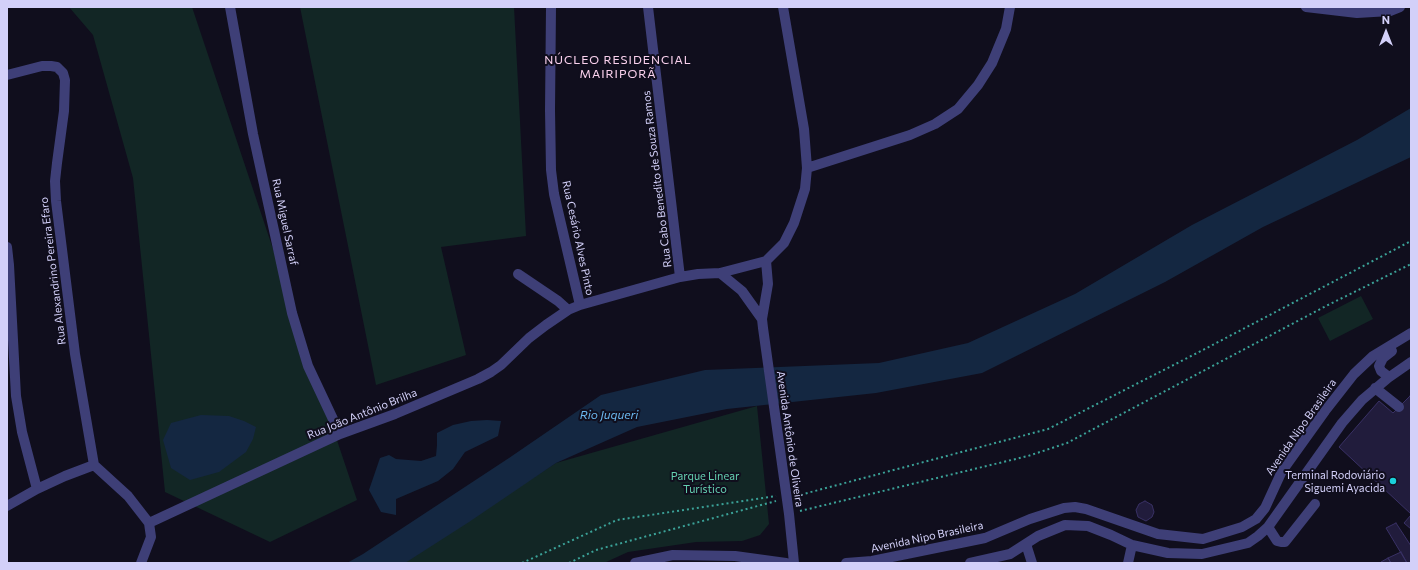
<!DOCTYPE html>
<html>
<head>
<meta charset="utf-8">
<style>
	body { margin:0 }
	#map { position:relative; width:1418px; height:570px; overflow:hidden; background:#100e1d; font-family:Commissioner,sans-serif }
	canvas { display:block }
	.frame { position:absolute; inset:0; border:8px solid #d3d0f9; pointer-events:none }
	.north { position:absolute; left:1366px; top:12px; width:40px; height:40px; -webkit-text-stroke:3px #100e1d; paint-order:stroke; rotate:0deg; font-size:11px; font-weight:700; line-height:16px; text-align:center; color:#d3d0f9 }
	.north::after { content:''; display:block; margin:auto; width:14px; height:18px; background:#d3d0f9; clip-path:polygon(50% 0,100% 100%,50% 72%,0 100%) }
</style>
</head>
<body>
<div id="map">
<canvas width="1418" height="570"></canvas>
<div class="frame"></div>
<div class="north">N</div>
</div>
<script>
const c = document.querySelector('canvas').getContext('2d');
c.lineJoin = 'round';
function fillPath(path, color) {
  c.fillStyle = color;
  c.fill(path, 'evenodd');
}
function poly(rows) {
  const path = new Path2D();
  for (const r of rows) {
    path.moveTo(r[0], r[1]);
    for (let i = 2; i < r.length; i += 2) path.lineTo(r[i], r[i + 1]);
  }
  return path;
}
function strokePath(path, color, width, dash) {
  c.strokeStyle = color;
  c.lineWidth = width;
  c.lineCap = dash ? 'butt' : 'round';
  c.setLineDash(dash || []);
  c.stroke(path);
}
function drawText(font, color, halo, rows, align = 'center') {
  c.font = font + ' Commissioner,sans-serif';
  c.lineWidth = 4;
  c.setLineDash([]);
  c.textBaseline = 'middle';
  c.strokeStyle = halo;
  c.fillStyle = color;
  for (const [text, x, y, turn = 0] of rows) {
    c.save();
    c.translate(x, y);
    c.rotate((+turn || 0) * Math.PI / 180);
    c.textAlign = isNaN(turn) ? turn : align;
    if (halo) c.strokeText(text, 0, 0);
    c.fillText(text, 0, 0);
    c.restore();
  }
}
fillPath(poly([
	[69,7,192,7,357,500,270,542,165,492,133,178,93,35],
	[300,7,514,7,526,236,441,247,466,355,376,385],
	[1361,296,1373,319,1330,341,1318,318],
	[757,406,769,524,760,535,742,541,696,542,628,552,604,563,402,563,556,463]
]), '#122625');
fillPath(poly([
	[1411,108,1411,157,1263,227,1165,282,982,373,876,393,727,409,637,427,556,463,469,522,405,563,347,563,363,554,509,458,601,395,705,370,879,363,968,343,1075,294,1192,225,1357,140],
	[201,415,229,416,244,421,256,427,253,439,246,452,219,472,190,480,171,468,163,440,171,423],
	[487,420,501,421,498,436,465,452,453,469,438,481,396,499,396,515,381,512,369,490,380,458,389,455,396,459,421,461,436,456,437,445,437,433,453,425,471,421]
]), '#142741');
const building = poly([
	[1410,396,1411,397,1411,514,1339,447,1379,401,1393,413,1410,396],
	[1145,501,1152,505,1154,512,1152,517,1146,521,1138,517,1136,510,1139,504,1145,501],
	[1411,515,1411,529,1404,523,1411,515],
	[1396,523,1411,546,1411,563,1407,563,1386,528,1396,523],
	[1401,552,1407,563,1391,563,1388,558,1401,552],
	[1388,558,1391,563,1382,563,1381,562,1388,558]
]);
fillPath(building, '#211c3c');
strokePath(building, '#393165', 1);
strokePath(poly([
	[796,496,1048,429,1201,351,1411,241],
	[800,511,1028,456,1067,443,1326,306,1411,264],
	[522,563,617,520,776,496],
	[569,563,596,550,776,501]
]), '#3ba298', 2, [2, 3]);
strokePath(poly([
	[230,7,253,134,292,313,308,366,340,434],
	[551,7,550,110,551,170,554,194,580,305],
	[648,7,680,277],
	[1306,7,1357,13,1390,11,1400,7],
	[7,75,42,66,51,66,57,67,63,73,65,80,64,111,57,163,55,181,56,201,75,354,94,465],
	[807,168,910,135,935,124,958,109,978,85,992,63,1006,29,1010,7],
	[7,247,9,265,16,396,22,432,37,489],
	[766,261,768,284,762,319,763,328,789,514,794,563],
	[720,273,742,291,762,319],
	[518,274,558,301,568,310],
	[1389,377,1381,371,1379,366,1383,358,1392,351],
	[1375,388,1399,407],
	[7,506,37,489,65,476,94,465,128,496,149,523],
	[149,523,340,434,395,414,478,379,491,372,501,365,529,338,546,325,568,310,580,305,680,277,698,274,720,273,766,261,784,243,794,223,805,189,807,168,804,129,783,7],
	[1268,527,1277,541,1281,542,1285,542,1315,504],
	[1026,544,1032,563],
	[141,563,151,537,149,523],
	[635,563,673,555,735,556,786,563],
	[846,563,872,561,985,538,1030,519,1064,508,1075,507,1086,509,1158,534,1203,539,1242,527,1256,519,1265,508,1282,471,1325,411,1354,374,1373,356,1411,333],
	[970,563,1010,554,1038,536,1065,525,1088,526,1111,535,1132,545,1168,553,1202,554,1248,543,1258,536,1268,527,1342,423,1362,400,1388,378,1411,362],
	[1128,563,1132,545]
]), '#3e3f77', 10);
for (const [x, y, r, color] of [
	[1393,481,4,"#1ad1db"]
]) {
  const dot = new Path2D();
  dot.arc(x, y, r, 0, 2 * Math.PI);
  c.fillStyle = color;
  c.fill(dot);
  strokePath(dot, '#100e1d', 1.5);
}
drawText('11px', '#d3d0f9', '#100e1d', [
	["Rua Cabo Benedito de Souza Ramos",657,179,-97],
	["Rua Miguel Sarraf",285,222,78],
	["Rua Cesário Alves Pinto",578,238,78],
	["Rua Alexandrino Pereira Efaro",53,271,-97],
	["Rua João Antônio Brilha",362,414,-22],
	["Avenida Nipo Brasileira",1301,427,-55],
	["Avenida Antônio de Oliveira",790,439,82],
	["Avenida Nipo Brasileira",927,537,-12]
]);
drawText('11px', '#d3d0f9', '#100e1d', [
	["Terminal Rodoviário",1385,475],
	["Siguemi Ayacida",1385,488]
], 'right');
drawText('11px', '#65d0b1', '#100e1d', [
	["Parque Linear",705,476],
	["Turístico",705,489]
]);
c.letterSpacing = '1px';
drawText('12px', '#fad1ed', '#100e1d', [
	["NÚCLEO RESIDENCIAL",618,60],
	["MAIRIPORÃ",618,74]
]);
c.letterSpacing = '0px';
drawText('italic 12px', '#6ab6ed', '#100e1d', [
	["Rio Juqueri",609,415]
]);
</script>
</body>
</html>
